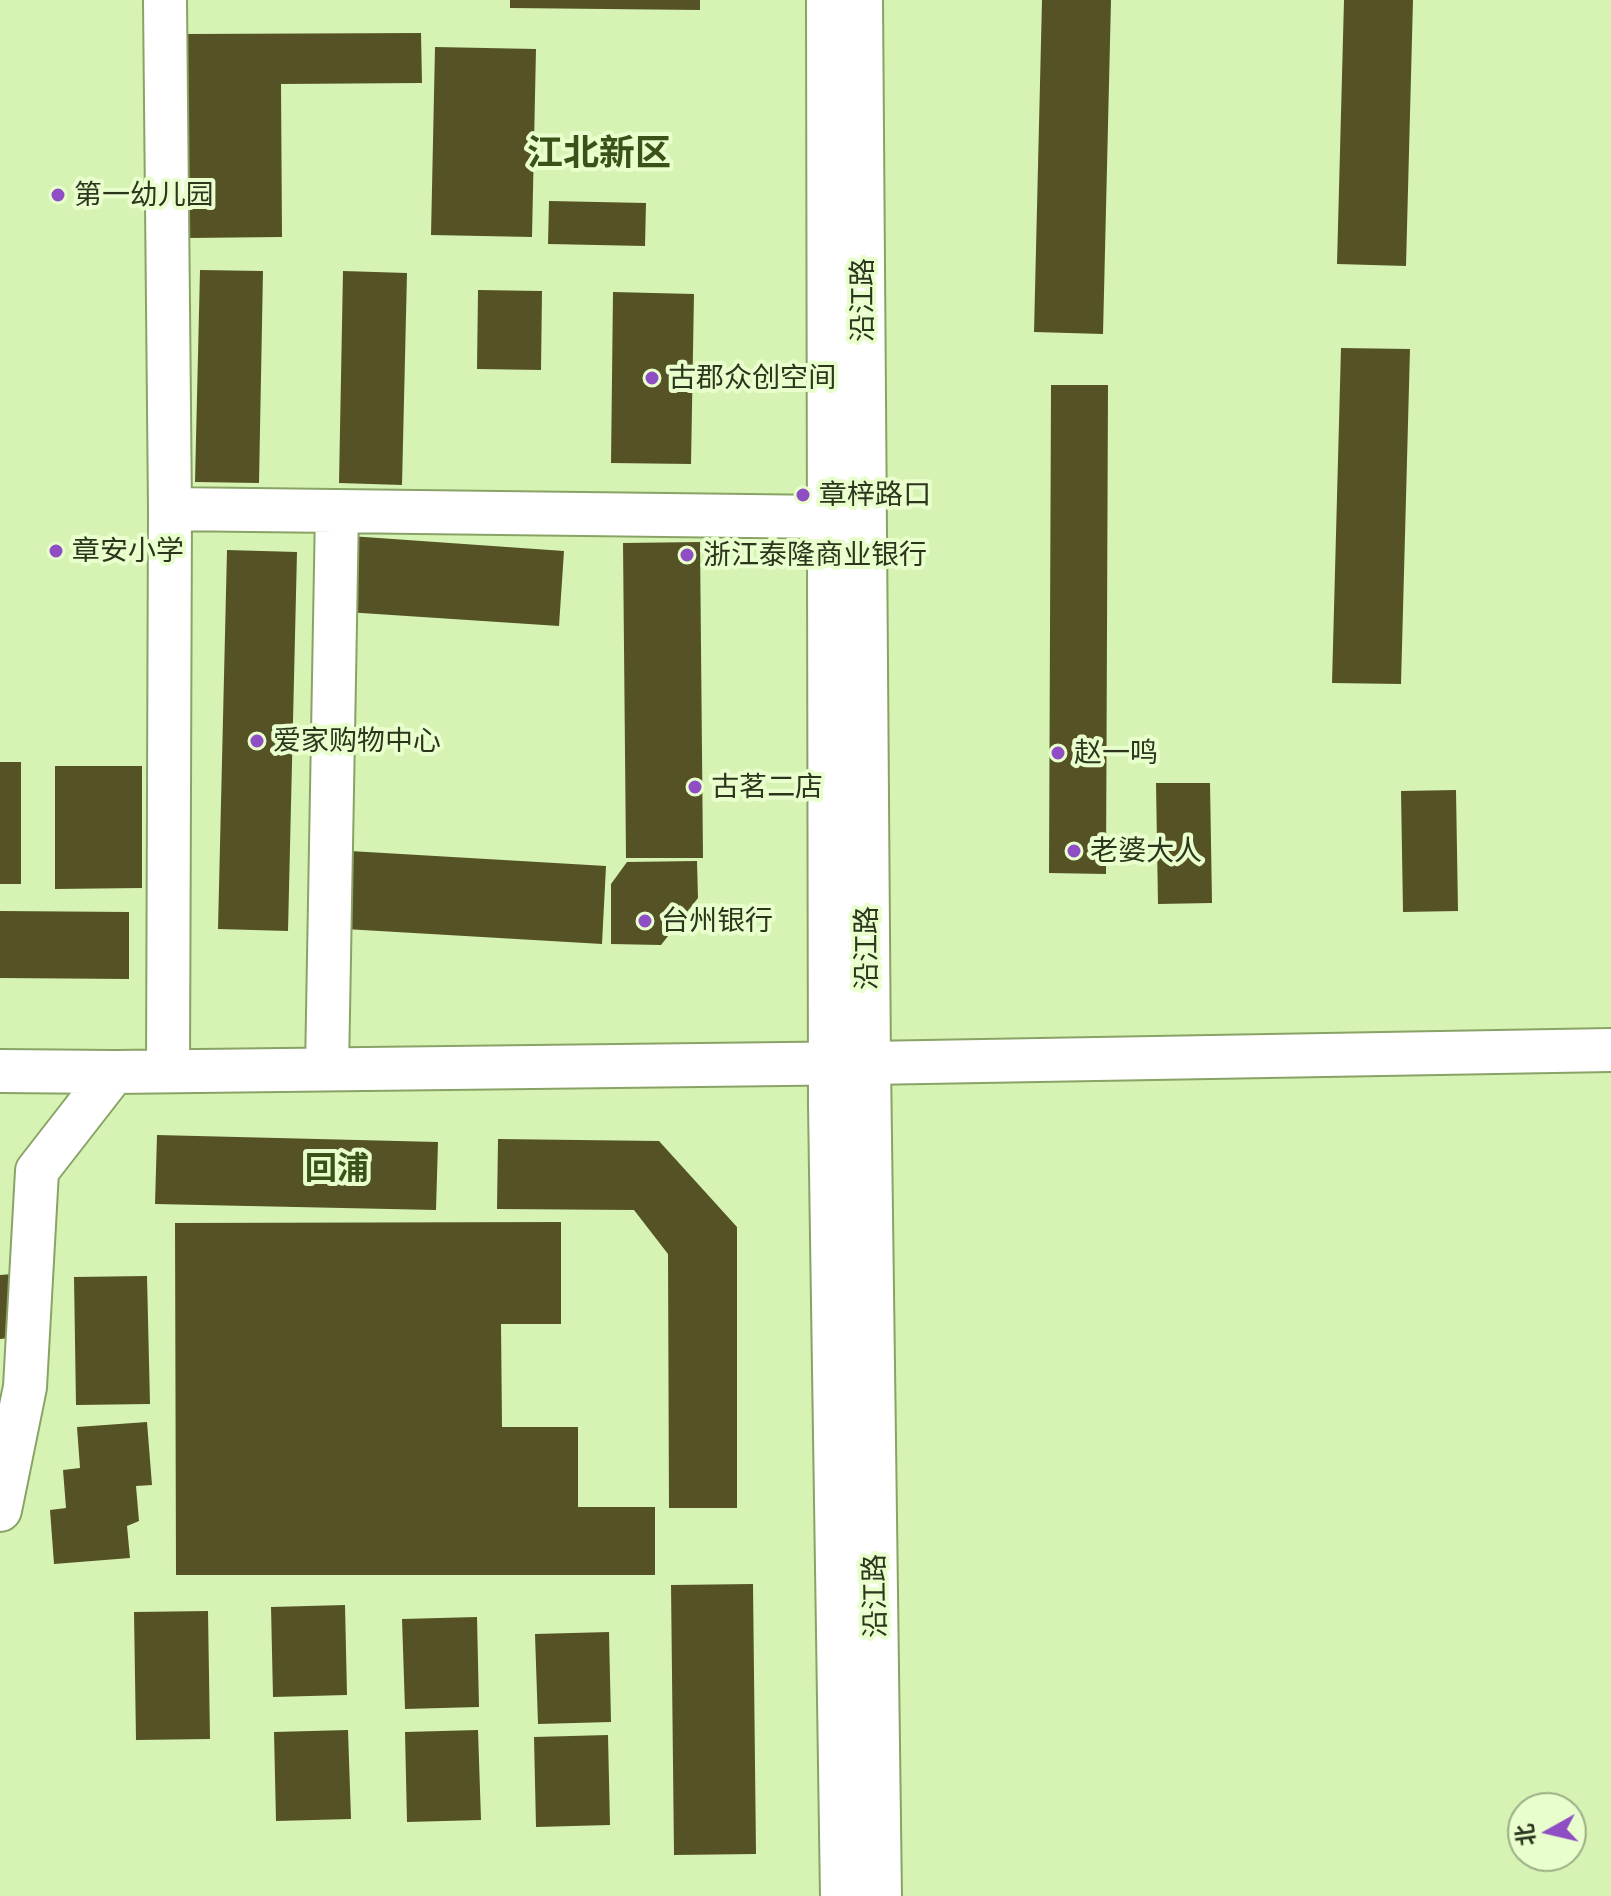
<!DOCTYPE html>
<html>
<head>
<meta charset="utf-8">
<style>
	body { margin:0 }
	#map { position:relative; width:1611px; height:1896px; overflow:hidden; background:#d7f3b4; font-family:Commissioner,"Noto Sans SC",sans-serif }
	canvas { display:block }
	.north { position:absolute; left:1507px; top:1792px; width:80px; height:80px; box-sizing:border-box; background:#e8fecc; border:2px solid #9dae86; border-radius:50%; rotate:262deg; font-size:22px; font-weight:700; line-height:32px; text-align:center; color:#2c361d }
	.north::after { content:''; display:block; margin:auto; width:28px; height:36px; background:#8f4ec3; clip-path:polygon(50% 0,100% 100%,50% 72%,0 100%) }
</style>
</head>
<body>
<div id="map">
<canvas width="1611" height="1896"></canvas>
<div class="north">北</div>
</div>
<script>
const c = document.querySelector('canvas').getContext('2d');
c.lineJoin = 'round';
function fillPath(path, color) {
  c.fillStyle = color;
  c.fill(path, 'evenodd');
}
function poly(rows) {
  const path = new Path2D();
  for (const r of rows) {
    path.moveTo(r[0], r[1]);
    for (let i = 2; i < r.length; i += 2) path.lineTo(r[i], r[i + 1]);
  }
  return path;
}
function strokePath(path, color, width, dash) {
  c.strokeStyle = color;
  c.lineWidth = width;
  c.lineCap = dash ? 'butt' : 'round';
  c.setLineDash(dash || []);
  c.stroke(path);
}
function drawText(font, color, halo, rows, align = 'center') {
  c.font = font + ' Commissioner,"Noto Sans SC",sans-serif';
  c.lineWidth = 8;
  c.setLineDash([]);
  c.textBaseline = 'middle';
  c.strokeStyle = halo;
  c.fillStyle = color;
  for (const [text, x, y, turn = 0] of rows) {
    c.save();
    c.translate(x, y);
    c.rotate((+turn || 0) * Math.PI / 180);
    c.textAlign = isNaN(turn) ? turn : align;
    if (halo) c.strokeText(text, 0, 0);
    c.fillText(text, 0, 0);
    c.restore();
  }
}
fillPath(poly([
	[510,0,700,0,700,10,510,8],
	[1042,0,1111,0,1103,334,1034,332],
	[1344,0,1413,0,1406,266,1337,264],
	[421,33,422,83,281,84,282,237,189,238,187,34],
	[435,47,536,49,532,237,431,235],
	[549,201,646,203,645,246,548,244],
	[200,270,263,271,259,483,195,482],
	[343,271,407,273,402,485,339,483],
	[478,290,542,291,541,370,477,369],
	[613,292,694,294,691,464,611,463],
	[1341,348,1410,349,1401,684,1332,683],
	[1051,385,1108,385,1106,874,1049,873],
	[350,536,564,551,559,626,346,612],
	[700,542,703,858,626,858,623,543],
	[227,550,297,552,288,931,218,929],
	[0,762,21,762,21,884,0,884],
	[55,766,142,766,142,888,55,889],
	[1156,783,1210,783,1212,903,1158,904],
	[1456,790,1458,911,1403,912,1401,791],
	[350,851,606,866,602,944,345,929],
	[697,861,698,898,661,945,611,944,611,884,627,862],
	[0,911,129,912,129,979,0,978],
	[157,1135,438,1142,436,1210,155,1204],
	[498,1139,659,1141,737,1227,737,1508,669,1508,668,1254,634,1210,497,1209],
	[561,1222,561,1324,501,1324,502,1427,578,1427,578,1507,655,1507,655,1575,176,1575,175,1223],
	[13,1274,18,1337,0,1339,0,1275],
	[147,1276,150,1404,76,1405,74,1277],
	[147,1422,152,1485,136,1486,139,1521,127,1526,130,1558,54,1564,50,1510,66,1508,63,1470,80,1468,77,1427],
	[753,1584,756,1854,674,1855,671,1585],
	[345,1605,347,1695,273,1697,271,1607],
	[208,1611,210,1739,136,1740,134,1612],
	[477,1617,479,1707,405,1709,402,1619],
	[609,1632,611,1722,538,1724,535,1634],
	[348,1730,351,1819,276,1821,274,1732],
	[478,1730,481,1820,407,1822,405,1732],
	[608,1735,610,1825,536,1827,534,1737]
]), '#555325');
const minor = poly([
	[165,0,170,509,168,1071],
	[170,509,830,517],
	[327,1069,337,511],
	[0,1071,114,1072,868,1063,1611,1050],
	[0,1510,25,1387,37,1171,114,1072]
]);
const major = poly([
	[829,0,831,1105,843,1896],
	[860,0,868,1063,879,1896]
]);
strokePath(minor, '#89a266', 46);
strokePath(major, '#89a266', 48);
strokePath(minor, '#fff', 42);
strokePath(major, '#fff', 44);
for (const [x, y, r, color] of [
	[58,195,8,"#8f4ec3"],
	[652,378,8,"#8f4ec3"],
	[803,495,8,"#8f4ec3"],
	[56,551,8,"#8f4ec3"],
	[687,555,8,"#8f4ec3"],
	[257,741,8,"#8f4ec3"],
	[1058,753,8,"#8f4ec3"],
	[695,787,8,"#8f4ec3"],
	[1074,851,8,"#8f4ec3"],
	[645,921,8,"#8f4ec3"]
]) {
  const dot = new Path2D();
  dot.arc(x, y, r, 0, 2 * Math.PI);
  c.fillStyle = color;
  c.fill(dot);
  strokePath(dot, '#e8fecc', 3);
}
drawText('28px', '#2c361d', '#e8fecc', [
	["第一幼儿园",74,195],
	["古郡众创空间",668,378],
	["章梓路口",819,495],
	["章安小学",72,551],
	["浙江泰隆商业银行",703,555],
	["爱家购物中心",273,741],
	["赵一鸣",1074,753],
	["古茗二店",711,787],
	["老婆大人",1090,851],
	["台州银行",661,921]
], 'left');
drawText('28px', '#2c361d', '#e8fecc', [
	["沿江路",863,300,-90],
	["沿江路",867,948,-90],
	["沿江路",875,1596,-91]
]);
drawText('bold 32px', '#3c5117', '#e8fecc', [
	["回浦",337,1168]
]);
drawText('bold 36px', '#3c5117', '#e8fecc', [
	["江北新区",599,153]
]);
</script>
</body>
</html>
